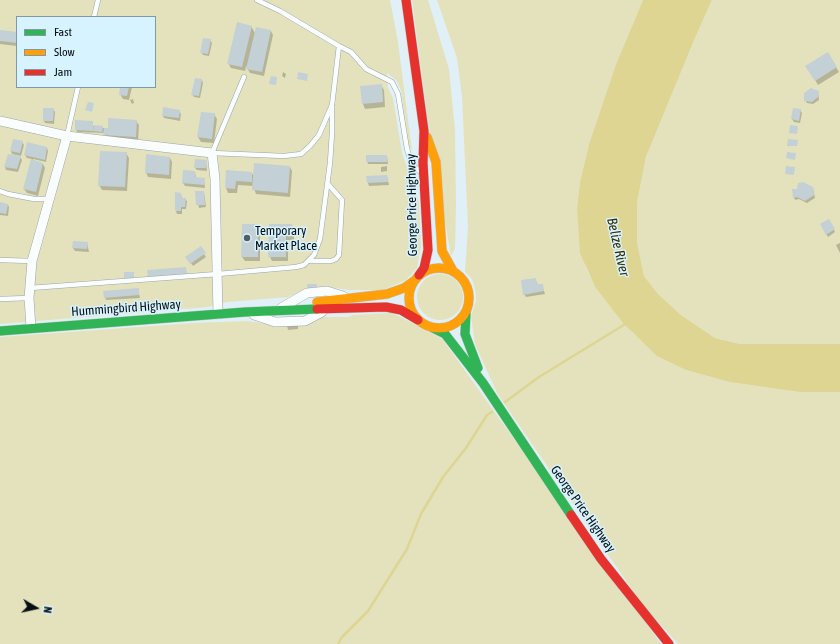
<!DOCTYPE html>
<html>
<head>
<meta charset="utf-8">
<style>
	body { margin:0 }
	#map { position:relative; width:840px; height:644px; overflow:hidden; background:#e0f0f6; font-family:"Asap Condensed",sans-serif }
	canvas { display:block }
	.legend { position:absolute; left:16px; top:16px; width:140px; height:72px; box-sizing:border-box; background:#d7f3ff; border:1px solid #8398a0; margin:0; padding:5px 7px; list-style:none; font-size:12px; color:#060f12 }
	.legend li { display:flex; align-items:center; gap:8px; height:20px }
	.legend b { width:20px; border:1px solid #8398a0 }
	.north { position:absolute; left:16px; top:588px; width:40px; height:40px; -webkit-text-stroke:3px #d7f3ff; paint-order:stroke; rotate:99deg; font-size:11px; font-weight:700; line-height:16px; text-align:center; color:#060f12 }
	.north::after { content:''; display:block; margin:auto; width:14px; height:18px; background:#060f12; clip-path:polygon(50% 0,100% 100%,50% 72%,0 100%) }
</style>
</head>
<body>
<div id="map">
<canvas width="840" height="644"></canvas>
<ul class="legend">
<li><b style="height:5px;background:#30b455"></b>Fast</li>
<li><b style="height:5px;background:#ff9f0a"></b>Slow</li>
<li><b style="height:5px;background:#e5322d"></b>Jam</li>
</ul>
<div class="north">N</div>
</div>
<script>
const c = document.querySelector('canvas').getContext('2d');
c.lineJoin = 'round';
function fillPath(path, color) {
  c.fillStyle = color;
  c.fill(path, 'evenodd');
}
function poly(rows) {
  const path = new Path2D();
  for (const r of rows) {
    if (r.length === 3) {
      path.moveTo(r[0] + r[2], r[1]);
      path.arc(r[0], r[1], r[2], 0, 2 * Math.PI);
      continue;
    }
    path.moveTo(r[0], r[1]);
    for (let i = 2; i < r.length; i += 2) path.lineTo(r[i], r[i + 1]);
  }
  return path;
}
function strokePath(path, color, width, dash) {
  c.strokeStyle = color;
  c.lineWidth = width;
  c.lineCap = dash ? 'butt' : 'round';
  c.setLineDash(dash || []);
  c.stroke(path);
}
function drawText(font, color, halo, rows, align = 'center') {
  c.font = font + ' "Asap Condensed",sans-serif';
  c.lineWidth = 3;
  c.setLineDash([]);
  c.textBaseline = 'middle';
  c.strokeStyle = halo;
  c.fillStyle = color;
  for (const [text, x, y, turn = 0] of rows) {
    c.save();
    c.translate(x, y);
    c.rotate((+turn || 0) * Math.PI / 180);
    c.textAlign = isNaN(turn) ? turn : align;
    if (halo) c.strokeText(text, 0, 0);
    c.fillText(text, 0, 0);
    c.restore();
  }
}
fillPath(poly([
	[0,0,390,0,398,42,412,151,409,146,401,91,397,81,387,73,388,88,393,98,402,153,419,202,421,246,417,268,406,280,383,290,349,290,329,287,306,289,288,297,227,302,208,307,0,324],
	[17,17,155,17,155,87,17,87],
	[412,0,428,0,449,69,455,131,456,204,455,249,451,256,428,122],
	[437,0,643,0,616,64,589,144,580,182,577,208,586,268,595,287,634,334,686,370,729,382,799,392,840,392,840,644,678,644,642,604,497,393,475,344,471,316,476,301,476,293,472,279,465,272,468,226,462,97,457,58],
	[712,0,840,0,840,344,740,344,715,338,681,315,658,294,644,276,637,242,637,203,646,157,695,38],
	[440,297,23],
	[392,313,431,332,443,340,661,644,0,644,0,337,194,323,247,321,275,325,319,317,348,317,353,315]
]), '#e4e2bc');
fillPath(poly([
	[643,0,712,0,695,38,646,157,637,203,637,242,644,276,658,294,681,315,715,338,740,344,840,344,840,392,799,392,729,382,686,370,657,356,624,324,595,287,580,253,577,208,580,182,589,144,616,64]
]), '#dfd592');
fillPath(poly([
	[251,26,255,33,271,31,273,35,264,76,250,73,246,66,245,71,231,68,228,63],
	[0,31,17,33,17,46,0,44],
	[210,40,212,43,209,56,203,55,201,52],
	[827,53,839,72,818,85,807,66],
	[283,72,286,74,285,78,282,76],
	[202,80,203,83,200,98,194,97,192,94],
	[381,85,384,90,385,107,365,109,363,104,361,87],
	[121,87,132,87,129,100,123,99,120,94],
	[818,91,819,100,813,104,807,103,805,100],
	[133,99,134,103,132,104,130,100],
	[53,109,55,112,54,124,45,123,44,121],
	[800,110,802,113,800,123,794,122,792,119],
	[179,111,181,114,180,121,164,118,163,116],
	[202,113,214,114,217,119,214,143,201,142,198,137],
	[136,121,139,125,138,141,107,139,105,133,77,132,76,129,93,122,93,126,108,129],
	[22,142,24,145,21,156,12,154,11,151],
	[47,148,48,151,46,162,33,159,33,161,43,164,45,168,38,196,27,193,24,189,32,159,27,158,25,155],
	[126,153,129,158,127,191,102,190,99,185],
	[387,156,388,164,368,164,367,161],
	[20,157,22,160,18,172,6,170,5,167],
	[170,158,172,162,171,179,148,177,146,172],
	[206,161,207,171,197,170,195,168],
	[387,166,387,171,381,172,381,167],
	[290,167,292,171,290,197,256,194,253,186,238,185,237,193,228,193,226,188,227,171,252,173,254,177],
	[195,172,196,178,204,179,205,188,185,186,183,183],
	[387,176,389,185,369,186,368,183,367,177],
	[813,188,815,198,807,203,799,199,795,200,794,197],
	[196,192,204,192,206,207,199,208],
	[181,194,182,199,185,199,187,201,186,209,182,209,182,214,177,214,176,211],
	[0,203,8,205,9,207,8,216,0,215],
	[829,220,835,232,828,237,821,224],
	[257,225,260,230,260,261,245,261,242,257],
	[291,225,294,229,294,240,288,240,288,261,272,261,270,257],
	[87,243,89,252,75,251,73,248],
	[840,243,840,253,836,245],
	[200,248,206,257,193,266,187,257],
	[535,279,538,285,542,285,545,294,526,297,524,294],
	[138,289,140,298,106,300,105,297],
	[287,325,298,325,298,329,288,330]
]), '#0003');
strokePath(poly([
	[505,402,539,377,627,323],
	[338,644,342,637,368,611,407,549,421,514,443,477,466,448,487,415,492,412]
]), '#dfd592', 2.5);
fillPath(poly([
	[237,22,252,26,242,67,227,64],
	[256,27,271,30,262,72,246,69],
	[0,30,17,32,17,43,0,41],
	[203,38,211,39,208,54,200,53],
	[828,52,837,67,815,81,805,66],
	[298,72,308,74,307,81,297,79],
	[271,76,277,77,276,85,269,84],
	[195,78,202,79,199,96,191,95],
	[382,84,383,102,362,104,360,86],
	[120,87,129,87,127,96,119,95],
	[811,88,819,91,818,97,812,102,804,101,804,93],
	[88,102,94,103,92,112,85,110],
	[163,107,180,110,179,118,162,116],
	[43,108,54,108,53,121,43,121],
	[793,108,801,109,799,121,791,119],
	[201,112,215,113,212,139,197,137],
	[108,118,137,120,136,137,103,135,104,128,108,128],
	[75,120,93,121,93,131,75,130],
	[94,125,103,126,102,132,93,131],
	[790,125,798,126,797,134,789,133],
	[13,139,23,141,20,153,10,151],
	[788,139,798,140,797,146,787,146],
	[27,142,47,147,45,160,24,155],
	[100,151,127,152,125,187,98,186],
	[787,152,796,153,795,160,786,158],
	[8,154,21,156,17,169,4,167],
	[146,154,170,157,169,175,145,173],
	[366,155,387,155,387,162,366,162],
	[31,159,43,163,36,192,23,189],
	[195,159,207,160,206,168,194,168],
	[254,163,290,166,288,193,252,190],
	[786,166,795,167,794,175,785,174],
	[183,170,195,171,195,177,205,178,204,185,182,183],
	[226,170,252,172,252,182,236,181,235,189,225,188],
	[387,175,388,182,367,183,366,176],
	[803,182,813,187,814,195,805,201,797,197,793,198,792,189,797,189,798,183],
	[195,191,204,191,205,205,196,205],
	[175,192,181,193,181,198,186,198,185,207,181,207,181,211,175,211],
	[0,202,8,204,6,214,0,213],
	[829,219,835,229,826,235,820,224],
	[242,224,258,224,258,257,241,257],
	[269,224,292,224,292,236,286,236,286,257,268,257],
	[73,241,88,242,87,249,72,248],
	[201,246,206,253,190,264,185,257],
	[186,267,187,274,148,277,147,270],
	[124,272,134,272,134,278,124,279],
	[536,278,537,284,543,284,544,291,523,295,521,280],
	[307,284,317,284,317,287,307,288],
	[139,288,139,295,104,298,103,291]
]), '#c3d0d5');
const lane = poly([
	[257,0,280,11,339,46,351,52,366,69,392,82,398,94,407,149,412,164,419,171],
	[94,17,98,0],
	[244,77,212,153,284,156,301,154,310,146,319,135,332,105,339,46],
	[67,136,78,87],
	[0,191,8,194,34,199,49,199],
	[0,260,32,261],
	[310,261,331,261,336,259,339,255,342,200,328,184],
	[30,288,218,274,296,267,304,265,314,255,320,239,330,163,332,133,332,105],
	[0,299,29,298]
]);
const street = poly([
	[0,121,67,136,212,153,215,179,218,314],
	[281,308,307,293,327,291,343,296],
	[254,315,275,322,305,321,322,312],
	[31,328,29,298,32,261,67,136]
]);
const fast = poly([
	[466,313,465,334,478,368],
	[433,328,445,334,483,383,571,515],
	[0,331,245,312,317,309]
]);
const slow = poly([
	[427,137,436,162,442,251,453,271],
	[439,298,30],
	[317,302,387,294,404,288,414,281]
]);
const jam = poly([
	[406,0,424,131,423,163,428,250,424,268,419,275],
	[317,309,386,307,401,310,418,320],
	[571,515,601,559,669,644]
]);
strokePath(lane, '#99a5aa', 5.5);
strokePath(street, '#99a5aa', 10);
strokePath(fast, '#c2c9cc', 10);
strokePath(slow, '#c2c9cc', 10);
strokePath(jam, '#c2c9cc', 10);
strokePath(lane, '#fafdfe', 4.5);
strokePath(street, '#fafdfe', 9);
strokePath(fast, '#30b455', 9);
strokePath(slow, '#ff9f0a', 9);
strokePath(jam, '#e5322d', 9);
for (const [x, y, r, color] of [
	[247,238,4,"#525e62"]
]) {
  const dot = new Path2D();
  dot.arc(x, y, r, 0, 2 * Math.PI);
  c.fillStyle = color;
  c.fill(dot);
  strokePath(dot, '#d7f3ff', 1.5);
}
drawText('13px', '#060f12', '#d7f3ff', [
	["George Price Highway",412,205,-91],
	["Hummingbird Highway",126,308,-4],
	["George Price Highway",583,509,55]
]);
drawText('13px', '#060f12', '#d7f3ff', [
	["Temporary",255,231],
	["Market Place",255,246]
], 'left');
drawText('italic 14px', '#352c00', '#d7f3ff', [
	["Belize River",618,247,77]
]);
</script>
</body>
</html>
